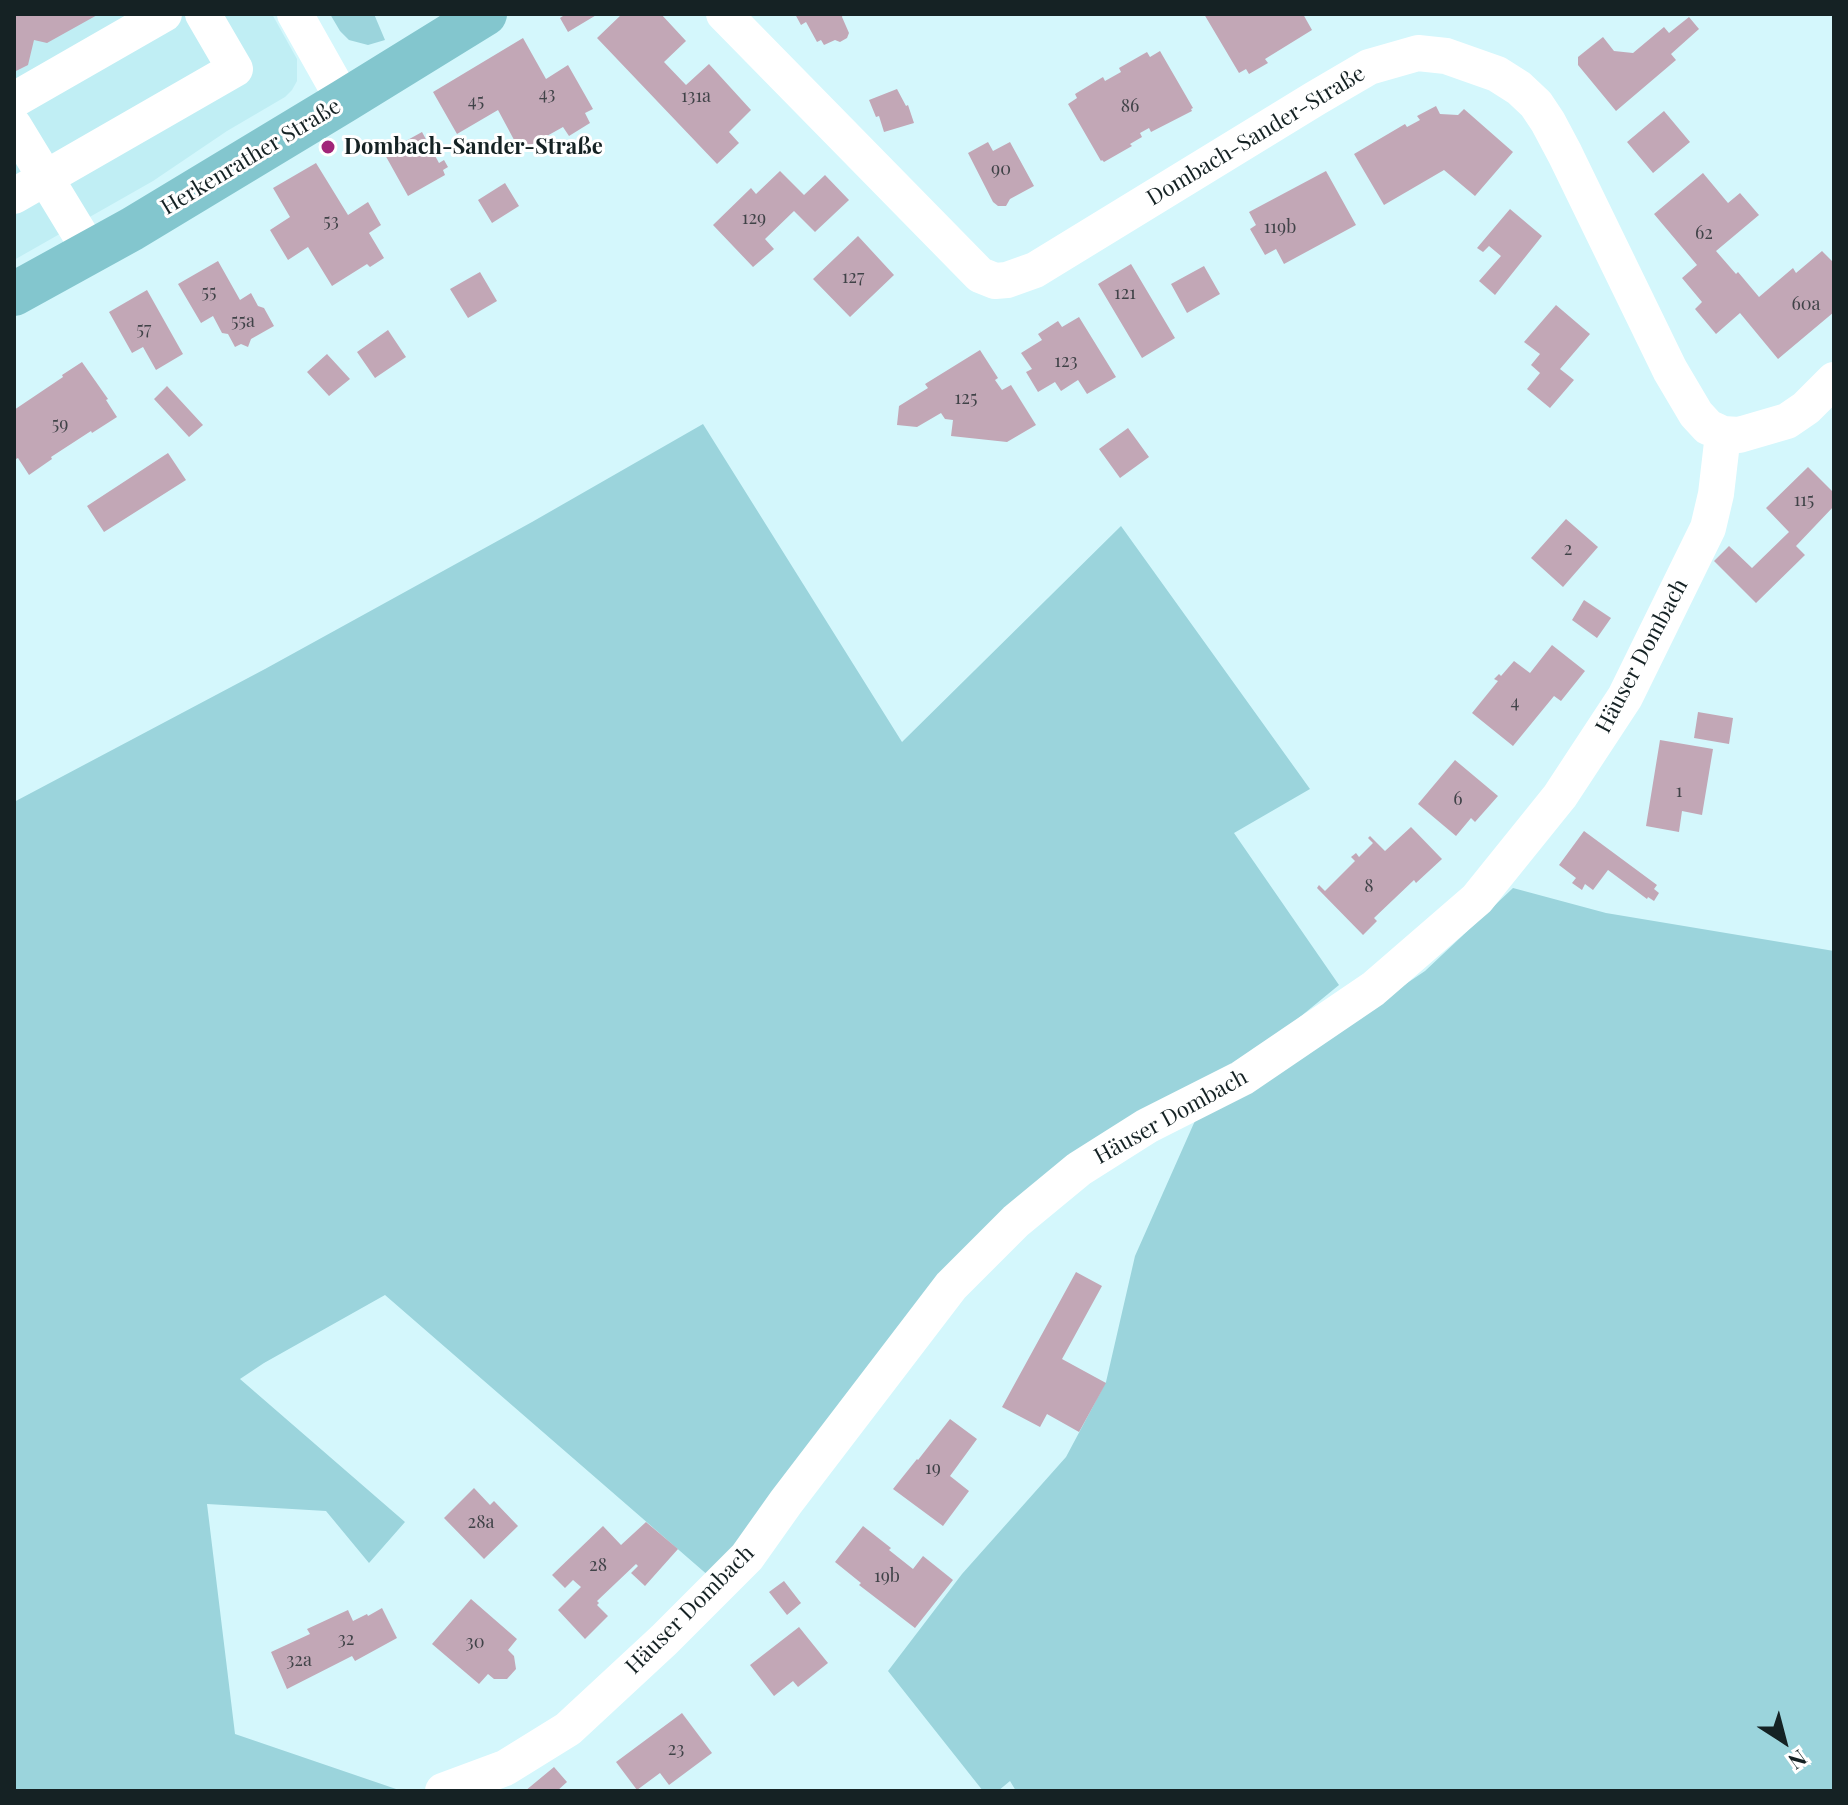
<!DOCTYPE html>
<html>
<head>
<meta charset="utf-8">
<style>
	body { margin:0 }
	#map { position:relative; width:1848px; height:1805px; overflow:hidden; background:#d4f7fc; font-family:"Playfair Display",serif }
	canvas { display:block }
	.frame { position:absolute; inset:0; border:16px solid #152224; pointer-events:none }
	.north { position:absolute; left:1744px; top:1701px; width:80px; height:80px; -webkit-text-stroke:6px #fff; paint-order:stroke; rotate:144deg; font-size:22px; font-weight:700; line-height:32px; text-align:center; color:#152224 }
	.north::after { content:''; display:block; margin:auto; width:28px; height:36px; background:#152224; clip-path:polygon(50% 0,100% 100%,50% 72%,0 100%) }
</style>
</head>
<body>
<div id="map">
<canvas width="1848" height="1805"></canvas>
<div class="frame"></div>
<div class="north">N</div>
</div>
<script>
const c = document.querySelector('canvas').getContext('2d');
c.lineJoin = 'round';
function fillPath(path, color) {
  c.fillStyle = color;
  c.fill(path, 'evenodd');
}
function poly(rows) {
  const path = new Path2D();
  for (const r of rows) {
    path.moveTo(r[0], r[1]);
    for (let i = 2; i < r.length; i += 2) path.lineTo(r[i], r[i + 1]);
  }
  return path;
}
function strokePath(path, color, width, dash) {
  c.strokeStyle = color;
  c.lineWidth = width;
  c.lineCap = dash ? 'butt' : 'round';
  c.setLineDash(dash || []);
  c.stroke(path);
}
function drawText(font, color, halo, rows, align = 'center') {
  c.font = font + ' "Playfair Display",serif';
  c.lineWidth = 6;
  c.setLineDash([]);
  c.textBaseline = 'middle';
  c.strokeStyle = halo;
  c.fillStyle = color;
  for (const [text, x, y, turn = 0] of rows) {
    c.save();
    c.translate(x, y);
    c.rotate((+turn || 0) * Math.PI / 180);
    c.textAlign = isNaN(turn) ? turn : align;
    if (halo) c.strokeText(text, 0, 0);
    c.fillText(text, 0, 0);
    c.restore();
  }
}
fillPath(poly([
	[14,14,272,14,297,59,297,81,292,90,285,97,227,131,153,181,14,260]
]), '#c0eef4');
fillPath(poly([
	[330,14,374,14,385,40,368,45,349,40,340,31],
	[703,424,902,742,1121,526,1310,789,1234,833,1339,985,1250,1058,1070,1166,710,1577,385,1295,264,1363,240,1379,405,1522,369,1563,326,1511,207,1504,235,1734,399,1790,14,1791,14,802,265,669,532,522],
	[1513,888,1606,913,1834,951,1834,1791,1016,1791,1010,1781,998,1791,983,1791,888,1671,962,1574,1066,1457,1106,1382,1135,1256,1198,1114,1248,1090,1425,971]
]), '#9bd4dc');
fillPath(poly([
	[14,14,99,14,47,43,34,40,28,65,14,72],
	[566,14,598,14,568,32,560,18],
	[622,14,661,14,686,41,664,62,686,85,709,64,751,110,729,132,739,143,717,164,597,38],
	[795,14,843,14,842,17,849,33,847,38,840,42,835,40,824,45,821,40,817,42,806,22,801,25],
	[1204,14,1303,14,1312,30,1265,59,1268,63,1249,74,1246,69,1239,73],
	[1689,17,1699,29,1671,54,1676,60,1616,111,1578,65,1578,57,1603,37,1614,51,1633,53,1664,27,1669,33],
	[523,38,546,79,568,65,593,109,585,113,590,123,569,136,563,127,520,151,498,110,457,134,433,92],
	[1160,51,1193,108,1191,109,1192,111,1151,132,1149,128,1140,133,1142,137,1130,144,1132,146,1104,162,1102,160,1101,161,1068,104,1077,98,1075,94,1103,77,1105,81,1121,72,1119,68,1147,52,1150,57],
	[897,89,906,106,908,105,914,123,884,132,879,116,876,117,869,100],
	[1436,106,1440,114,1458,115,1464,109,1513,152,1475,196,1444,170,1384,205,1354,154,1405,124,1407,127,1420,120,1417,116],
	[1664,111,1690,142,1653,173,1627,142],
	[422,132,439,163,444,160,448,167,443,170,445,175,408,196,384,153],
	[988,142,993,151,1010,142,1034,186,1010,199,1006,206,998,206,993,202,968,153],
	[316,163,348,215,368,202,381,225,369,233,384,258,370,267,367,264,332,286,308,247,288,260,270,230,290,217,273,188],
	[780,171,804,195,825,175,849,200,815,232,794,211,765,239,774,249,753,267,713,225,751,188,756,194],
	[1326,171,1356,225,1284,264,1276,249,1265,255,1250,229,1256,225,1249,212],
	[1703,173,1728,203,1740,193,1759,215,1716,251,1736,274,1738,272,1759,297,1793,268,1796,273,1822,251,1834,263,1834,312,1778,359,1740,313,1716,334,1695,309,1702,302,1682,278,1697,265,1654,214],
	[505,183,519,206,492,223,478,200],
	[1510,209,1542,236,1495,295,1479,281,1501,256,1489,246,1483,252,1477,248],
	[858,236,894,275,850,317,813,279],
	[218,261,240,300,251,293,258,306,264,308,274,326,251,339,248,347,241,344,235,347,228,334,222,333,213,316,201,323,178,284],
	[1131,264,1175,338,1142,358,1098,284],
	[1204,266,1220,294,1187,313,1171,284],
	[480,272,497,301,468,318,450,289],
	[147,290,183,354,156,370,143,347,132,353,109,312],
	[1556,305,1590,334,1560,369,1574,380,1550,408,1527,389,1540,373,1531,365,1540,354,1524,342],
	[1079,317,1116,377,1087,394,1078,380,1061,391,1055,382,1038,392,1026,372,1032,369,1021,353,1042,340,1038,334,1058,321,1062,327],
	[388,330,406,357,375,378,357,352],
	[980,350,998,378,995,380,1002,390,1011,385,1036,425,1007,442,951,436,953,420,945,419,941,413,917,427,897,425,899,406,928,388,925,384],
	[327,354,350,379,329,396,307,372],
	[82,362,108,399,106,400,117,417,92,433,91,431,51,457,52,459,29,475,18,458,16,459,14,456,14,410,63,377,62,375],
	[167,386,203,425,189,437,154,399],
	[1128,428,1149,457,1120,478,1099,449],
	[168,453,186,480,104,532,87,506],
	[1808,467,1834,493,1834,506,1796,546,1805,555,1756,603,1714,561,1729,546,1752,568,1789,532,1766,508],
	[1566,519,1598,547,1563,587,1531,558],
	[1584,600,1611,618,1597,638,1572,620],
	[1552,645,1585,671,1561,701,1554,696,1513,746,1472,713,1498,681,1494,679,1499,674,1501,676,1514,661,1530,673],
	[1698,712,1733,718,1729,744,1694,738],
	[1660,740,1713,749,1702,815,1682,811,1679,832,1646,826],
	[1455,760,1498,796,1475,822,1471,818,1456,836,1418,804],
	[1411,827,1442,859,1416,883,1414,880,1374,918,1377,921,1363,935,1317,888,1319,885,1325,891,1355,861,1351,857,1356,853,1359,857,1373,843,1368,838,1370,836,1385,851],
	[1584,831,1657,885,1654,889,1659,893,1654,901,1648,897,1647,899,1608,870,1593,890,1585,884,1582,890,1572,883,1576,878,1559,865],
	[1076,1272,1102,1286,1062,1359,1106,1383,1079,1432,1047,1414,1040,1427,1002,1407],
	[950,1419,977,1439,950,1476,969,1491,943,1526,893,1489,917,1459,918,1460],
	[474,1488,490,1505,494,1501,518,1526,484,1559,444,1518],
	[646,1522,678,1549,645,1586,631,1573,638,1566,636,1564,597,1601,599,1603,597,1605,608,1616,585,1639,558,1610,581,1587,573,1580,565,1588,552,1575,603,1526,621,1545],
	[863,1526,891,1548,889,1550,913,1569,923,1556,953,1580,915,1628,859,1585,861,1583,835,1562],
	[784,1581,801,1603,787,1615,769,1592],
	[471,1599,517,1639,508,1650,514,1656,516,1669,507,1679,494,1679,488,1674,479,1684,432,1644],
	[382,1608,397,1638,355,1661,352,1656,287,1689,271,1652,310,1634,307,1629,348,1610,353,1621,367,1614,368,1616],
	[799,1627,828,1663,798,1687,793,1681,774,1696,750,1665],
	[682,1713,712,1753,669,1785,660,1773,637,1790,616,1762],
	[554,1767,567,1782,557,1791,525,1791]
]), '#c2a7b6');
strokePath(poly([
	[295,14,344,101],
	[724,14,980,275,995,281,1007,280,1035,270,1316,98,1369,67,1418,53,1446,56,1497,74,1519,88,1536,104,1548,122,1565,154,1670,370,1696,414,1708,427,1723,434,1739,435,1787,421,1806,408,1834,380],
	[14,100,164,14],
	[14,126,90,251],
	[14,196,235,69,203,14],
	[443,1791,505,1768,568,1729,664,1640,747,1557,786,1502,951,1286,1016,1221,1079,1169,1147,1126,1242,1078,1373,989,1477,899,1560,796,1625,697,1708,528,1716,494,1723,434]
]), '#fff', 36);
strokePath(poly([
	[14,294,132,229,344,101,485,14]
]), '#83c6ce', 44);
for (const [x, y, r, color] of [
	[328,147,8,"#a12579"]
]) {
  const dot = new Path2D();
  dot.arc(x, y, r, 0, 2 * Math.PI);
  c.fillStyle = color;
  c.fill(dot);
  strokePath(dot, '#fff', 3);
}
drawText('18px', '#404348', null, [
	["43",547,94],
	["131a",696,96],
	["45",476,101],
	["86",1130,106],
	["90",1001,169],
	["129",754,218],
	["53",331,221],
	["119b",1280,227],
	["62",1704,233],
	["127",853,277],
	["55",209,292],
	["121",1125,293],
	["60a",1806,304],
	["55a",243,321],
	["57",144,329],
	["123",1066,361],
	["125",966,398],
	["59",60,424],
	["115",1804,500],
	["2",1568,549],
	["4",1515,702],
	["1",1679,791],
	["6",1458,799],
	["8",1369,886],
	["19",933,1468],
	["28a",481,1522],
	["28",598,1565],
	["19b",887,1576],
	["32",346,1639],
	["30",475,1642],
	["32a",299,1660],
	["23",676,1749]
]);
drawText('22px', '#152224', '#fff', [
	["Dombach-Sander-Straße",1256,136,-31],
	["Herkenrather Straße",251,157,-31],
	["Häuser Dombach",1642,656,-62],
	["Häuser Dombach",1171,1117,-29],
	["Häuser Dombach",690,1610,-45]
]);
drawText('bold 22px', '#152224', '#fff', [
	["Dombach-Sander-Straße",344,147]
], 'left');
</script>
</body>
</html>
